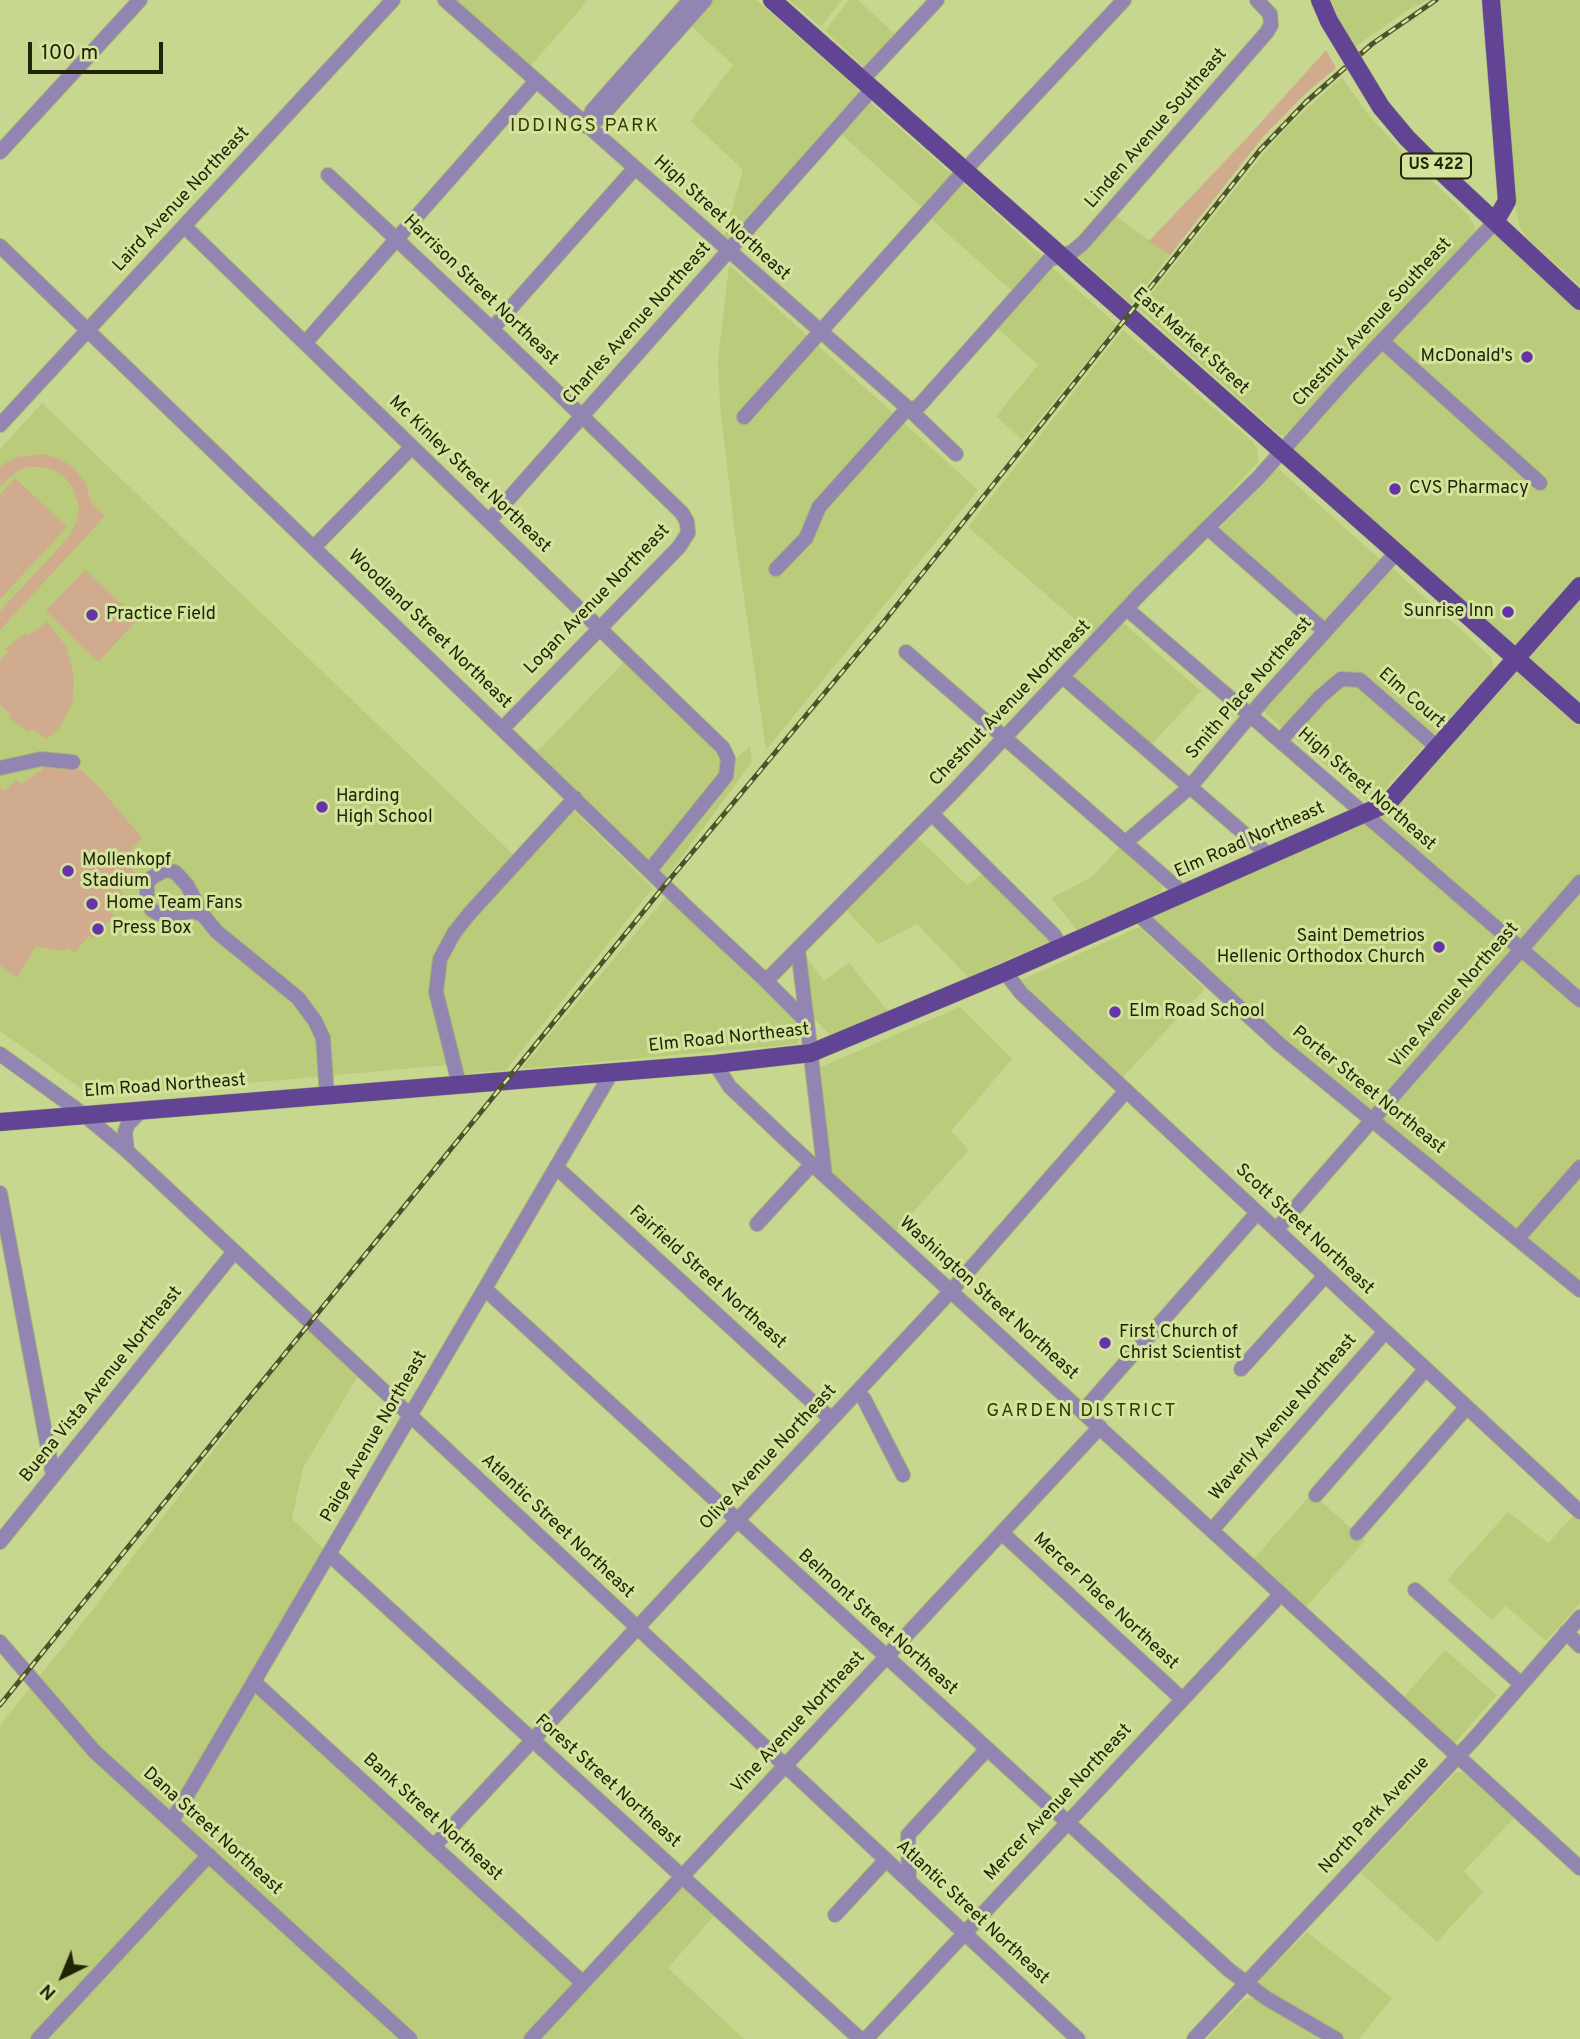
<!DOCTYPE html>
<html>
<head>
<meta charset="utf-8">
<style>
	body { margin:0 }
	#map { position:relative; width:1580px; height:2039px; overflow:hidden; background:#c8d790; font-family:Overpass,sans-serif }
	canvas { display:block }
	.north { position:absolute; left:28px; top:1941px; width:70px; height:70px; -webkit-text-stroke:5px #d5e49c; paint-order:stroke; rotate:223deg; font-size:19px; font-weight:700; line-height:28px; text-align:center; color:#202508 }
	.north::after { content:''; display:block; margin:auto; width:24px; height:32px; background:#202508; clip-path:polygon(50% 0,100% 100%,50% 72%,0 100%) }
	.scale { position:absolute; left:28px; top:42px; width:135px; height:32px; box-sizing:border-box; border:4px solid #202508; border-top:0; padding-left:9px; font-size:21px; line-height:24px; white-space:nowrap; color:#202508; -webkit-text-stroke:5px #d5e49c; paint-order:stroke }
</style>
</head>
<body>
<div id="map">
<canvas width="1580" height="2039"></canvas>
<div class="north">N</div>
<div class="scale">100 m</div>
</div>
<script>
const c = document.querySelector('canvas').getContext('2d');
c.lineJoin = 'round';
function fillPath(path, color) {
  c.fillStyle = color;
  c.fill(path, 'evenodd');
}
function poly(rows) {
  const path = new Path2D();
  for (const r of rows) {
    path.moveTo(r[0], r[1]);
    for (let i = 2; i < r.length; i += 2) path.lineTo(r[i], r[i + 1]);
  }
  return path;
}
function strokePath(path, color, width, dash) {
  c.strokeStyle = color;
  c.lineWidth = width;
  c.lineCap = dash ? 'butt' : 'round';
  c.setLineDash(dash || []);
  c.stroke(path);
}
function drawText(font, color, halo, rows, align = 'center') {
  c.font = font + ' Overpass,sans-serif';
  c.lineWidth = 6;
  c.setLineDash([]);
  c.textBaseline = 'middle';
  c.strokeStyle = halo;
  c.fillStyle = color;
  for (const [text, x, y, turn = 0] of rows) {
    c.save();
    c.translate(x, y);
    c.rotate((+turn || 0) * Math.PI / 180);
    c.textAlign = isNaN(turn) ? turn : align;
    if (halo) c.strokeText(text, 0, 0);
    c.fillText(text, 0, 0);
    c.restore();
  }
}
fillPath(poly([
	[451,0,588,0,528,69],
	[711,0,756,0,858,89,858,97,729,247,723,241,743,170,691,121,733,65,689,24],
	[789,0,842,0,821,27],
	[849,0,858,0,897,36,866,69,825,31],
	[1331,0,1428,0,1405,12,1355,47,1335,12],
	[1498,0,1580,0,1580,286,1527,238,1520,228,1516,210,1507,89],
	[1342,77,1366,112,1410,160,1468,215,1474,225,1475,231,1467,243,1285,435,1281,436,1139,309,1261,157,1286,128],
	[870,102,954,176,924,209,841,134],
	[962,182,1045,259,1014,293,930,218],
	[1113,214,1170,255,1131,304,1077,256],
	[1495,222,1580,301,1580,1290,1279,1044,1138,914,1376,810,1515,659,1281,452],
	[729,265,978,490,766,750,735,535,720,405,718,360],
	[1051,266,1117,325,1022,440,996,416,1038,365,997,328],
	[1123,330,1253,442,1258,451,1258,462,1095,637,968,527],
	[42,403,514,855,448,930,435,952,430,978,430,991,447,1065,93,1097,0,1031,0,449],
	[1278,468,1383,562,1325,626,1218,530],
	[1390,566,1492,658,1494,670,1371,804,1262,710],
	[1121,621,1201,691,1150,746,1070,677],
	[625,661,722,758,736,758,750,746,752,762,667,877,535,754],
	[571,808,653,888,506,1070,464,1074,440,993,448,955,468,923],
	[918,838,967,885,986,871,1051,941,968,977,917,924,878,944,845,909],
	[1120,847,1163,883,1161,892,1077,930,1051,898,1092,877],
	[666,897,791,1016,798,1025,800,1036,797,1044,521,1069],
	[1139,927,1205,989,1122,1078,1019,981],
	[805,955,824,981,849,963,888,1011,832,1037,813,1018],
	[960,1007,1012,1059,951,1131,969,1150,894,1233,831,1174,821,1067],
	[310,1323,361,1371,303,1468,292,1519,329,1554,254,1682,582,1983,682,1877,719,1910,668,1968,744,2039,0,2039,0,1725,90,1613],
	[1312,1493,1365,1541,1304,1609,1251,1562],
	[1508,1512,1548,1543,1574,1515,1580,1520,1580,1603,1546,1641,1506,1606,1492,1620,1447,1580],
	[1445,1650,1497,1695,1454,1744,1403,1698],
	[1460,1772,1465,1773,1514,1818,1464,1871,1483,1892,1437,1942,1361,1873,1455,1773],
	[1307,1932,1392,1998,1359,2039,1342,2039,1259,1986,1260,1980],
	[1249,1998,1255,1999,1323,2039,1207,2039,1244,2000]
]), '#bbcb7c');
fillPath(poly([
	[1326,50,1336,68,1306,93,1262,138,1170,255,1149,241,1245,140],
	[43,454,60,459,74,468,85,482,91,502,105,516,0,630,0,611,68,538,77,520,79,507,73,488,65,478,54,470,41,467,28,467,16,472,0,486,0,467,2,465,17,457],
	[15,478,67,527,0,599,0,495],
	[85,570,138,619,98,662,46,611],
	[47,622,66,646,74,677,73,699,68,712,59,728,47,739,32,729,29,732,9,718,11,715,0,705,0,660,8,652,6,648,25,633,28,636],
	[43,765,81,770,98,786,142,838,123,859,135,873,119,890,126,896,111,913,114,916,93,939,89,936,74,953,68,948,61,951,36,946,17,978,0,965,0,787,5,791,16,779,21,784,42,770]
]), '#d1ab8e');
const minor = poly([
	[445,0,910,410,919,406,1049,260,1072,252,1083,243,1267,32,1271,25,1270,14,1257,0],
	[862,80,937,0],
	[586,126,600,118,705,0],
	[586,126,592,111,690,0],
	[0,152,140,0],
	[328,175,492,329,682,513,687,522,688,533,679,547,503,728],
	[184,226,723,748,728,759,726,776,650,870],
	[0,246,692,912,766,981,807,1022,825,1176],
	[492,329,635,168],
	[1382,341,1540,483],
	[305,343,536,81],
	[744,417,965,170,1124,0],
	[0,425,393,0],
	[489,521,872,89],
	[1209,529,1325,631],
	[314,547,412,447],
	[776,569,806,538,819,507,905,411,910,410,956,454],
	[1127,609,1580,1000],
	[906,652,1183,893],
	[1063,677,1270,856],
	[1280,741,1320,697,1341,679,1360,680,1437,747],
	[0,768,41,759,73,762],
	[932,814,1054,935,1061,947],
	[1126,842,1190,787,1264,699,1396,553],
	[1138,914,1279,1044,1580,1290],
	[203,915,193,911,166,916,157,913,152,910,147,902,147,884,151,878,165,870,175,872,187,885,203,915,217,932,298,998,315,1021,323,1038,327,1096],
	[798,949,807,1022],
	[1005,972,1021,993,1580,1512],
	[766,981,955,790,1142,592,1259,477,1345,380,1495,222],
	[0,1054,83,1114,127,1151,1078,2039],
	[715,1064,730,1087,789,1143,1580,1868],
	[459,1084,436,992,440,959,454,933,469,914,575,798],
	[127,1151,125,1132,128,1124,142,1110],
	[556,1167,831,1419],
	[0,1193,53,1475],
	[757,1224,812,1164],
	[1276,1230,1580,882],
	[1518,1238,1580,1167],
	[485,1289,1229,1970,1266,1998,1336,2039],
	[1241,1369,1325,1276],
	[857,1392,864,1399,903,1475],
	[1083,1411,1257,1213],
	[1316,1495,1425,1370],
	[1212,1530,1385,1332],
	[1002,1533,1182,1699],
	[1357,1533,1466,1408],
	[0,1542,234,1252],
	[329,1554,860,2039],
	[1415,1590,1521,1684],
	[1566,1632,1580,1646],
	[0,1642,95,1752,410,2039],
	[254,1682,583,1983],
	[172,1821,612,1072],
	[434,1846,951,1291,1126,1091],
	[909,1881,908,1835,987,1749],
	[835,1915,886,1860],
	[38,2039,209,1855],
	[531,2039,1100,1427],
	[866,2039,1281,1594],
	[1194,2039,1474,1739,1580,1617]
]);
const major = poly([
	[772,0,1580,715],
	[1320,0,1329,21],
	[1491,0,1507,201,1495,222],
	[1381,107,1407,138,1433,164,1580,301],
	[0,1122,715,1064,811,1053,1005,972,1388,803,1580,586]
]);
strokePath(minor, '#a6b375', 16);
strokePath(major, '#a6b375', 19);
strokePath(minor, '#9285b1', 14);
strokePath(major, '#624495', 18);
const rail = poly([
	[0,1705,665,885,882,624,1260,150,1306,102,1372,44,1436,0]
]);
strokePath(rail, '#4c532b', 5);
strokePath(rail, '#d5e49c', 2.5, [8]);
const majorBridge = poly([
	[1329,21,1381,107]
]);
strokePath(majorBridge, '#a6b375', 19, []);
strokePath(majorBridge, '#624495', 18);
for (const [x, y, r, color] of [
	[1527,357,7,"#6633ab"],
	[1395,489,7,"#6633ab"],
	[1508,612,7,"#6633ab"],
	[92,615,7,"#6633ab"],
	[322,807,7,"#6633ab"],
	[68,871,7,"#6633ab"],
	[92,904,7,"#6633ab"],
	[98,929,7,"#6633ab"],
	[1439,947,7,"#6633ab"],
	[1115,1012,7,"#6633ab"],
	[1105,1343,7,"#6633ab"]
]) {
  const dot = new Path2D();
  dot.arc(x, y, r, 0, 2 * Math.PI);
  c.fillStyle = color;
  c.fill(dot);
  strokePath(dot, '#d5e49c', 2.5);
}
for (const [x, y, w] of [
	[1436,166,70]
]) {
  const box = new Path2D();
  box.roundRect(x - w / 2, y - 12.5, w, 25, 5);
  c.fillStyle = '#d5e49c';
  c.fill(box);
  strokePath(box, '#202508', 2);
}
drawText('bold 16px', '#202508', null, [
	["US 422",1436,166]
]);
drawText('18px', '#202508', '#d5e49c', [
	["Linden Avenue Southeast",1157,129,-49],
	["Laird Avenue Northeast",182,200,-47],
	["High Street Northeast",721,219,42],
	["Harrison Street Northeast",480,291,44],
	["Chestnut Avenue Southeast",1373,323,-47],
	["Charles Avenue Northeast",638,324,-48],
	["East Market Street",1190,342,42],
	["Mc Kinley Street Northeast",469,475,44],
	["Logan Avenue Northeast",598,600,-46],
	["Woodland Street Northeast",429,630,44],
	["Smith Place Northeast",1250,689,-49],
	["Elm Court",1411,699,41],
	["Chestnut Avenue Northeast",1011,704,-46],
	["High Street Northeast",1366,790,41],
	["Elm Road Northeast",1250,841,-24],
	["Vine Avenue Northeast",1455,996,-49],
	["Elm Road Northeast",729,1039,-6],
	["Elm Road Northeast",165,1087,-4],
	["Porter Street Northeast",1368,1091,39],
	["Scott Street Northeast",1304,1230,43],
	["Fairfield Street Northeast",707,1278,42],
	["Washington Street Northeast",988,1299,42],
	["Buena Vista Avenue Northeast",102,1385,-51],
	["Waverly Avenue Northeast",1284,1418,-49],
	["Paige Avenue Northeast",375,1437,-60],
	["Olive Avenue Northeast",769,1458,-47],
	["Atlantic Street Northeast",557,1527,43],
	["Mercer Place Northeast",1105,1602,43],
	["Belmont Street Northeast",877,1623,42],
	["Vine Avenue Northeast",799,1723,-47],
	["Forest Street Northeast",607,1782,42],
	["Mercer Avenue Northeast",1059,1803,-47],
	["North Park Avenue",1375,1816,-47],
	["Bank Street Northeast",432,1818,42],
	["Dana Street Northeast",212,1832,42],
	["Atlantic Street Northeast",972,1913,43]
]);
drawText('18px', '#202508', '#d5e49c', [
	["McDonald's",1513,357,"right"],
	["CVS Pharmacy",1409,489],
	["Sunrise Inn",1494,612,"right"],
	["Practice Field",106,615],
	["Harding",336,797],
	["High School",336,818],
	["Mollenkopf",82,861],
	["Stadium",82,882],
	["Home Team Fans",106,904],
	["Press Box",112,929],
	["Saint Demetrios",1425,937,"right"],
	["Hellenic Orthodox Church",1425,958,"right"],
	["Elm Road School",1129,1012],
	["First Church of",1119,1333],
	["Christ Scientist",1119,1354]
], 'left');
c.letterSpacing = '2px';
drawText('19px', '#333b02', '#d5e49c', [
	["IDDINGS PARK",585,127],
	["GARDEN DISTRICT",1082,1412]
]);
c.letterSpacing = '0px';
</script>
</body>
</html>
